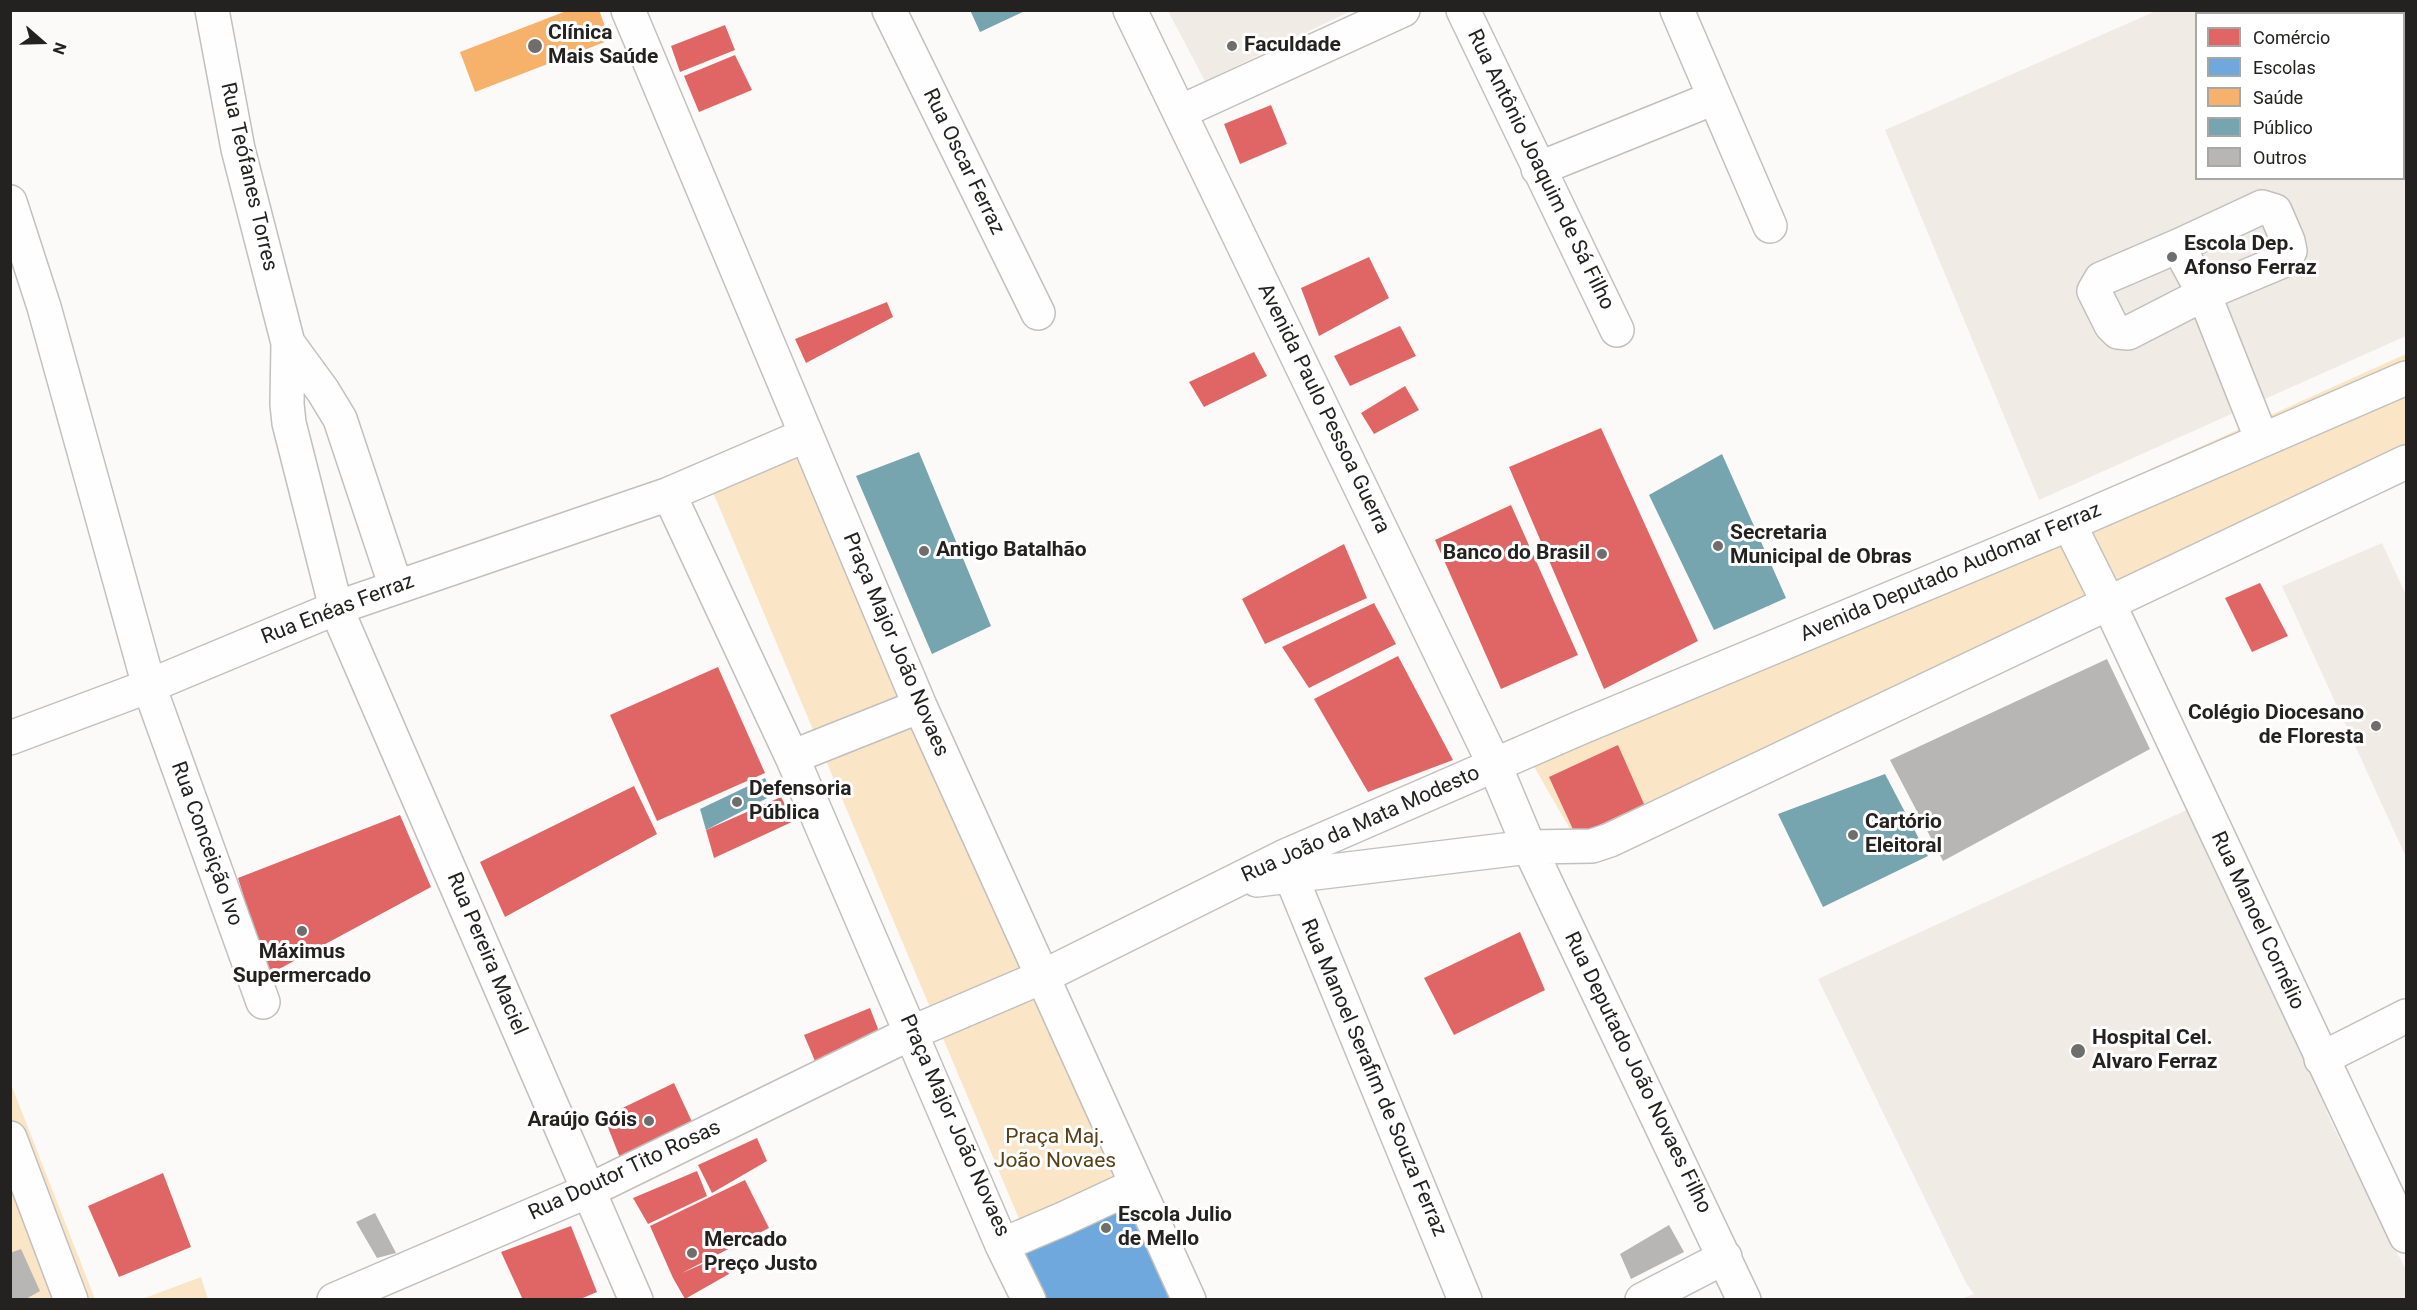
<!DOCTYPE html>
<html>
<head>
<meta charset="utf-8">
<style>
	body { margin:0 }
	#map { position:relative; width:2417px; height:1310px; overflow:hidden; background:#fcfaf8; font-family:Roboto,sans-serif }
	canvas { display:block }
	.frame { position:absolute; inset:0; border:12px solid #232220; pointer-events:none }
	.legend { position:absolute; left:2195px; top:12px; width:210px; height:168px; box-sizing:border-box; background:#fff; border:2px solid #a7a7a6; margin:0; padding:8px 10px; list-style:none; font-size:18px; color:#232220 }
	.legend li { display:flex; align-items:center; gap:12px; height:30px }
	.legend b { width:30px; border:2px solid #a7a7a6 }
	.north { position:absolute; left:12px; top:12px; width:60px; height:60px; -webkit-text-stroke:4px #fff; paint-order:stroke; rotate:110deg; font-size:16px; font-weight:700; line-height:24px; text-align:center; color:#232220 }
	.north::after { content:''; display:block; margin:auto; width:21px; height:27px; background:#232220; clip-path:polygon(50% 0,100% 100%,50% 72%,0 100%) }
</style>
</head>
<body>
<div id="map">
<canvas width="2417" height="1310"></canvas>
<div class="frame"></div>
<ul class="legend">
<li><b style="height:16px;background:#e06666"></b>Comércio</li>
<li><b style="height:16px;background:#6fa8dc"></b>Escolas</li>
<li><b style="height:16px;background:#f6b26b"></b>Saúde</li>
<li><b style="height:16px;background:#76a5af"></b>Público</li>
<li><b style="height:16px;background:#b7b6b4"></b>Outros</li>
</ul>
<div class="north">N</div>
</div>
<script>
const c = document.querySelector('canvas').getContext('2d');
c.lineJoin = 'round';
function fillPath(path, color) {
  c.fillStyle = color;
  c.fill(path, 'evenodd');
}
function poly(rows) {
  const path = new Path2D();
  for (const r of rows) {
    path.moveTo(r[0], r[1]);
    for (let i = 2; i < r.length; i += 2) path.lineTo(r[i], r[i + 1]);
  }
  return path;
}
function strokePath(path, color, width, dash) {
  c.strokeStyle = color;
  c.lineWidth = width;
  c.lineCap = dash ? 'butt' : 'round';
  c.setLineDash(dash || []);
  c.stroke(path);
}
function drawText(font, color, halo, rows, align = 'center') {
  c.font = font + ' Roboto,sans-serif';
  c.lineWidth = 6;
  c.setLineDash([]);
  c.textBaseline = 'middle';
  c.strokeStyle = halo;
  c.fillStyle = color;
  for (const [text, x, y, turn = 0] of rows) {
    c.save();
    c.translate(x, y);
    c.rotate((+turn || 0) * Math.PI / 180);
    c.textAlign = isNaN(turn) ? turn : align;
    if (halo) c.strokeText(text, 0, 0);
    c.fillText(text, 0, 0);
    c.restore();
  }
}
fillPath(poly([
	[1168,11,1351,11,1205,81],
	[2156,11,2406,11,2406,336,2039,500,1885,130],
	[2196,14,2404,14,2404,178,2196,178],
	[2382,543,2406,595,2406,857,2282,586],
	[2204,802,2331,1122,2406,1270,2406,1299,1961,1299,1974,1294,1966,1283,1818,979]
]), '#f0ebe4');
fillPath(poly([
	[2406,354,2406,470,1581,848,1525,751],
	[810,452,1136,1185,1025,1233,712,490],
	[11,1084,95,1299,11,1299],
	[201,1277,208,1299,142,1299]
]), '#fae5c6');
fillPath(poly([
	[725,25,735,50,680,72,671,46],
	[735,55,752,90,699,112,684,76],
	[1271,105,1287,144,1240,164,1224,124],
	[1369,257,1389,298,1319,336,1301,288],
	[887,302,893,317,806,363,795,339],
	[1400,326,1416,356,1350,386,1334,356],
	[1254,352,1267,376,1204,407,1189,382],
	[1405,386,1419,410,1374,434,1361,413],
	[1601,428,1698,641,1604,689,1509,467],
	[1511,505,1578,655,1501,689,1435,540],
	[1344,544,1367,598,1265,644,1242,599],
	[2260,583,2288,636,2252,652,2225,598],
	[1374,603,1396,644,1309,688,1282,647],
	[1398,656,1453,760,1368,792,1314,699],
	[718,667,765,773,657,821,610,715],
	[1618,745,1644,804,1576,836,1549,777],
	[634,786,657,834,505,917,480,862],
	[781,797,794,821,714,858,706,830],
	[400,815,431,887,268,975,238,878],
	[1520,932,1545,990,1454,1035,1424,978],
	[870,1008,880,1034,815,1061,804,1035],
	[674,1083,694,1126,620,1158,604,1117],
	[757,1138,767,1161,712,1193,698,1165],
	[697,1171,707,1196,648,1224,633,1198],
	[163,1173,191,1247,119,1277,88,1206],
	[745,1180,769,1228,682,1273,721,1256,729,1274,685,1299,673,1278,650,1226],
	[571,1226,597,1292,578,1300,523,1300,501,1252]
]), '#e06666');
fillPath(poly([
	[1126,1204,1174,1300,1042,1300,1021,1253]
]), '#6fa8dc');
fillPath(poly([
	[569,10,599,10,610,40,475,92,460,52]
]), '#f6b26b');
fillPath(poly([
	[970,10,1027,10,980,32],
	[919,452,991,626,932,654,856,476],
	[1722,454,1786,598,1714,630,1649,495],
	[1885,774,1928,856,1823,907,1778,814],
	[765,778,773,795,706,830,700,809]
]), '#76a5af');
fillPath(poly([
	[2107,659,2150,749,1943,861,1890,760],
	[375,1213,396,1253,377,1258,356,1222],
	[1669,1225,1684,1252,1631,1279,1620,1254],
	[21,1249,40,1291,24,1300,10,1300,10,1253]
]), '#b7b6b4');
const minor = poly([
	[212,10,238,149,288,343,287,404,289,423,336,608,636,1300],
	[628,10,920,706,1189,1300],
	[889,10,1038,313],
	[1130,10,1495,766,1529,847,1744,1300],
	[1463,10,1617,330],
	[1677,10,1770,226],
	[1180,112,1403,10],
	[1538,169,1714,98],
	[10,202,44,307,149,686,263,1002],
	[2262,207,2275,211,2288,241,2290,251,2285,260,2204,294,2128,333,2118,332,2111,325,2094,291,2101,279,2178,246,2262,207],
	[2178,246,2204,294,2262,440],
	[288,343,323,391,340,419,396,587],
	[669,494,792,757,1002,1245,1029,1300],
	[2069,524,2109,604,2406,1236],
	[10,738,149,686,336,608,669,494,806,435],
	[792,757,920,706],
	[1283,857,1465,1300],
	[1257,880,1529,847,1592,846,1610,840,2406,462],
	[2321,1059,2406,1016],
	[10,1138,71,1300],
	[1002,1245,1063,1219,1136,1185],
	[334,1300,588,1191,911,1033,1042,977,1283,857,1582,727,2069,524,2406,378],
	[1642,1300,1725,1257]
]);
strokePath(minor, '#c1c0be', 36);
strokePath(minor, '#fffefe', 33);
for (const [x, y, r, color] of [
	[535,46,8,"#6f6e6c"],
	[1232,46,6,"#6f6e6c"],
	[2172,257,6,"#6f6e6c"],
	[1718,546,6,"#6f6e6c"],
	[924,551,6,"#6f6e6c"],
	[1602,554,6,"#6f6e6c"],
	[2376,726,6,"#6f6e6c"],
	[737,802,6,"#6f6e6c"],
	[1853,835,6,"#6f6e6c"],
	[302,931,6,"#6f6e6c"],
	[2078,1051,8,"#6f6e6c"],
	[649,1121,6,"#6f6e6c"],
	[1106,1228,6,"#6f6e6c"],
	[692,1253,6,"#6f6e6c"]
]) {
  const dot = new Path2D();
  dot.arc(x, y, r, 0, 2 * Math.PI);
  c.fillStyle = color;
  c.fill(dot);
  strokePath(dot, '#fff', 2);
}
drawText('bold 21px', '#232220', '#fff', [
	["Clínica",548,34],
	["Mais Saúde",548,58],
	["Faculdade",1244,46],
	["Escola Dep.",2184,245],
	["Afonso Ferraz",2184,269],
	["Secretaria",1730,534],
	["Municipal de Obras",1730,558],
	["Antigo Batalhão",936,551],
	["Banco do Brasil",1590,554,"right"],
	["Colégio Diocesano",2364,714,"right"],
	["de Floresta",2364,738,"right"],
	["Defensoria",749,790],
	["Pública",749,814],
	["Cartório",1865,823],
	["Eleitoral",1865,847],
	["Máximus",302,953,"center"],
	["Supermercado",302,977,"center"],
	["Hospital Cel.",2092,1039],
	["Alvaro Ferraz",2092,1063],
	["Araújo Góis",637,1121,"right"],
	["Escola Julio",1118,1216],
	["de Mello",1118,1240],
	["Mercado",704,1241],
	["Preço Justo",704,1265]
], 'left');
drawText('21px', '#232220', '#fff', [
	["Rua Oscar Ferraz",963,162,64],
	["Rua Antônio Joaquim de Sá Filho",1540,170,64],
	["Rua Teófanes Torres",248,177,77],
	["Avenida Paulo Pessoa Guerra",1323,409,64],
	["Avenida Deputado Audomar Ferraz",1951,573,-23],
	["Rua Enéas Ferraz",338,610,-21],
	["Praça Major João Novaes",895,645,67],
	["Rua João da Mata Modesto",1361,825,-24],
	["Rua Conceição Ivo",206,844,70],
	["Rua Manoel Cornélio",2257,921,65],
	["Rua Pereira Maciel",486,954,67],
	["Rua Deputado João Novaes Filho",1637,1073,64],
	["Rua Manoel Serafim de Souza Ferraz",1373,1078,67],
	["Praça Major João Novaes",954,1126,66],
	["Rua Doutor Tito Rosas",625,1171,-25]
]);
drawText('21px', '#5a4015', '#fff', [
	["Praça Maj.",1055,1138],
	["João Novaes",1055,1162]
]);
</script>
</body>
</html>
